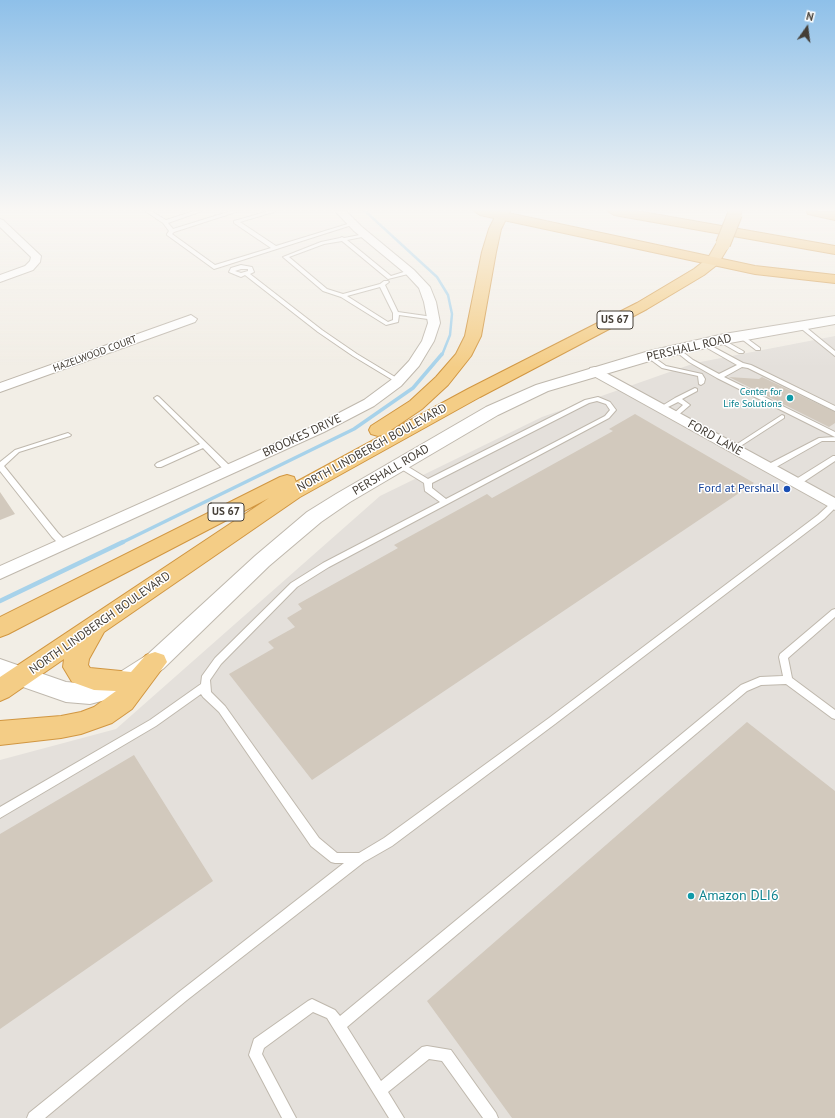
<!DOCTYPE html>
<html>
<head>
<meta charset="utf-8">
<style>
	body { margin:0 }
	#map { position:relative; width:835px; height:1118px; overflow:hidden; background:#f2eee6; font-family:"PT Sans",sans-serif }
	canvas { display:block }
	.north { position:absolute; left:787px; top:8px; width:40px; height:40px; -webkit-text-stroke:3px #fff; paint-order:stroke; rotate:14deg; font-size:11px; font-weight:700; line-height:16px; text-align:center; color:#443e36 }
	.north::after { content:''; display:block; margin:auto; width:14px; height:18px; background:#443e36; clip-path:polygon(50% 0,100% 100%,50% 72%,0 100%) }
</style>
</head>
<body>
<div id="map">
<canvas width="835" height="1118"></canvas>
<div class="north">N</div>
</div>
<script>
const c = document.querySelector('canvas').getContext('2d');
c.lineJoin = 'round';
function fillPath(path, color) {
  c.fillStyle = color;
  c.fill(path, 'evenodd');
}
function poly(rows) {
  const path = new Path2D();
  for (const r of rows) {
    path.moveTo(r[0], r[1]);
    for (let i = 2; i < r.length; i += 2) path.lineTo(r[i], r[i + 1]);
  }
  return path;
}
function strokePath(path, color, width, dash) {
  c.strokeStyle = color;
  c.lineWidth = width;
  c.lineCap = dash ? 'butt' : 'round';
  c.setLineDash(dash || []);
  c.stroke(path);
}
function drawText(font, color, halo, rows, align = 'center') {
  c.font = font + ' "PT Sans",sans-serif';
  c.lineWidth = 3;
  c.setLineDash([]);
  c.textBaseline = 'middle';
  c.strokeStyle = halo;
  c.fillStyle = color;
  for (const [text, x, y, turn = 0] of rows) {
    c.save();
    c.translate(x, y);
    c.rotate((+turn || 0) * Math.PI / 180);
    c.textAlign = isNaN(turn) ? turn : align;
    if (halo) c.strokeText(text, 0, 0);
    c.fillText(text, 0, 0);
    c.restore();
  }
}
fillPath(poly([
	[835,336,835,1118,0,1118,0,760,116,729,380,496,542,417,695,363]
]), '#e4e0db');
strokePath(poly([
	[365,211,437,277,448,295,452,314,450,335,442,355]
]), '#a7d2ea', 2.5);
strokePath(poly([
	[121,543,354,429,413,388,442,354]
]), '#a7d2ea', 3.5);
strokePath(poly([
	[0,601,123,542]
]), '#a7d2ea', 4.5);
fillPath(poly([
	[729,377,759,379,762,377,835,412,835,423,829,427],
	[635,414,754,483,312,780,229,674,274,648,268,642,295,627,287,618,302,609,298,604,398,548,394,545,487,494,492,498,613,431,609,429],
	[0,492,15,514,0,520],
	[747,722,835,791,835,1118,512,1118,427,1001],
	[134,755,213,881,0,1029,0,834]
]), '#d2c9bd');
const service = poly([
	[145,211,151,211,166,220,194,211,202,211,168,223,173,229,231,211,239,211,174,232,172,234,215,265,271,248,234,223,234,221,269,211,277,211,240,222,276,246,351,223,355,224,214,269,167,235,167,234,169,231,163,223,145,211],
	[365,234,367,235,367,236,347,240,391,276,410,270,413,272,412,273,388,279,342,241,324,244,289,257,327,289,343,294,380,284,384,281,388,281,389,282,385,285,398,312,433,317,436,319,435,320,399,315,398,322,386,325,341,297,323,291,283,257,321,242,340,238,342,237,344,238,365,234],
	[380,287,393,313,393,320,388,322,347,296,380,287],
	[241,265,252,267,254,272,250,274,322,330,357,354,400,380,400,382,396,382,353,356,318,332,245,275,241,277,229,272,231,268,241,265],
	[241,269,248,269,248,271,241,273,235,271,241,269],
	[798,324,802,324,835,351,835,356,798,326,798,324],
	[741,334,760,348,760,350,756,350,739,337,739,335,741,334],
	[720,338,743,351,744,352,743,353,739,353,718,341,717,340,720,338],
	[704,342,743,363,751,365,835,406,835,411,833,410,748,368,742,367,724,377,835,432,835,441,822,441,771,470,765,470,764,468,765,466,819,438,835,437,717,378,689,362,674,350,675,349,679,349,693,360,719,374,737,365,702,345,702,343,704,342],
	[649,354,666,366,702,374,705,379,704,383,701,385,699,384,698,376,662,368,647,357,646,356,649,354],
	[695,388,697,389,697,391,682,399,690,405,676,417,672,417,671,416,683,405,678,402,662,410,658,410,657,409,675,398,695,388],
	[157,396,159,397,232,468,233,470,232,472,226,472,203,448,161,467,157,467,155,465,157,463,200,444,154,398,157,396],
	[598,397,610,402,616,410,609,418,329,567,297,587,221,664,210,680,211,692,225,706,319,838,337,853,359,853,384,838,549,718,818,515,831,503,832,498,835,498,835,508,824,519,555,724,392,846,364,862,187,1000,45,1118,27,1118,29,1113,179,992,344,863,335,863,331,862,311,846,219,712,203,697,201,694,156,726,0,818,0,807,150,720,201,684,202,676,215,658,291,583,323,563,440,502,425,491,424,483,398,467,396,465,398,463,402,463,428,479,585,400,598,397],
	[597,401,606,404,610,410,605,416,446,499,432,488,432,483,589,403,597,401],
	[782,415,784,416,784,418,736,449,732,449,731,448,782,415],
	[68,433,71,435,70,436,19,452,4,466,58,533,67,542,68,544,64,547,61,546,52,537,0,471,0,462,15,450,68,433],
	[833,456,835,456,835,461,799,485,793,485,792,483,793,481,833,456],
	[835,609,835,617,788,658,792,678,835,710,835,719,832,718,786,684,761,685,747,691,347,1027,381,1081,422,1047,427,1046,451,1050,496,1113,498,1118,483,1118,442,1061,429,1059,388,1092,404,1118,389,1118,327,1018,313,1012,264,1048,262,1054,296,1118,282,1118,249,1055,254,1039,308,1001,312,999,335,1010,340,1016,741,685,760,677,783,676,779,657,780,654,832,610,835,609]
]);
const minor = poly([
	[335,211,346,211,362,227,414,270,430,287,436,302,440,323,434,341,419,366,401,386,374,406,324,432,0,579,0,566,314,426,364,400,391,380,409,361,422,341,428,323,424,302,419,288,406,274,354,231,335,211],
	[0,219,3,220,41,256,40,262,33,270,0,282,0,275,25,266,30,261,31,257,0,227,0,219],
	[191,315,197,319,195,322,0,392,0,383,191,315],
	[595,367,835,498,835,510,590,374,589,371,590,368,595,367]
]);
const tertiary = poly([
	[835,316,835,324,724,344,653,360,548,391,498,415,350,502,321,522,269,566,163,669,135,688,117,697,90,704,66,702,0,679,0,659,66,682,90,684,103,681,117,674,147,655,255,556,307,512,336,494,486,407,536,385,649,351,724,334,835,316]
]);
const trunk = poly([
	[498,211,510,211,501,229,496,252,481,336,471,356,448,385,422,409,385,434,378,436,371,434,369,430,371,426,410,401,436,377,456,354,465,336,482,252,489,229,498,211],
	[723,240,728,241,730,244,718,264,704,275,647,309,480,397,300,497,104,632,89,659,88,665,90,668,131,672,146,655,155,652,164,655,167,662,132,709,112,723,81,734,61,738,0,745,0,721,61,716,81,712,94,707,116,691,94,690,72,682,63,667,64,659,9,697,0,701,0,677,269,498,8,634,0,637,0,617,280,477,287,475,294,477,296,482,468,389,637,303,694,269,708,258,718,241,723,240]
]);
const motorway = poly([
	[474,211,499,211,755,266,835,275,835,283,755,274,480,215,474,211],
	[608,211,637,211,835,246,835,254,614,215,608,211],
	[806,211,835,212,835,220,808,214,806,211]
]);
strokePath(service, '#bfb8ad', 2);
strokePath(minor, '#bfb8ad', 2);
strokePath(tertiary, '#bfb8ad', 2);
strokePath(trunk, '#d19641', 2);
strokePath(motorway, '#d19641', 2);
fillPath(service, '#fff');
fillPath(minor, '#fff');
fillPath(tertiary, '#fff');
fillPath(trunk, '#f4cd86');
fillPath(motorway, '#f3c270');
const trunkBridge = poly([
	[723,244,735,214]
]);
strokePath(trunkBridge, '#d19641', 16, []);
strokePath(trunkBridge, '#f4cd86', 14);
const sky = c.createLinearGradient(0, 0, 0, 368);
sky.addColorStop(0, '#8ec0e9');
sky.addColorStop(0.57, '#f9f7f4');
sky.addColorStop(1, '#f9f7f400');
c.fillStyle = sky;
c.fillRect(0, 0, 835, 368);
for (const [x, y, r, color] of [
	[790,398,4,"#0f9aa8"],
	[787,489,4,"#1a4fb4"],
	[691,896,4,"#0f9aa8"]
]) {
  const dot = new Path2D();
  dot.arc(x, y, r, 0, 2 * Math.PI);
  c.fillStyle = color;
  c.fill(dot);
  strokePath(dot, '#fff', 1.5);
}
drawText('10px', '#443e36', '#fff', [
	["HAZELWOOD COURT",95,354,-20]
]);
drawText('10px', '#0d838f', '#fff', [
	["Center for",782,392],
	["Life Solutions",782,404]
], 'right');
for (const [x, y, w] of [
	[615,320,36],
	[226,512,36]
]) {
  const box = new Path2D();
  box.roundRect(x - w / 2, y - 9, w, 18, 3);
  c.fillStyle = '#fff';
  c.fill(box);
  strokePath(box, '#443e36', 1);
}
drawText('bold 11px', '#443e36', null, [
	["US 67",615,320],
	["US 67",226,512]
]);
drawText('12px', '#443e36', '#fff', [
	["PERSHALL ROAD",689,348,-13],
	["BROOKES DRIVE",302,436,-25],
	["FORD LANE",715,438,29],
	["NORTH LINDBERGH BOULEVARD",372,448,-29],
	["PERSHALL ROAD",391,470,-31],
	["NORTH LINDBERGH BOULEVARD",100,623,-35]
]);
drawText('12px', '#164399', '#fff', [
	["Ford at Pershall",779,489]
], 'right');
drawText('14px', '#0d838f', '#fff', [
	["Amazon DLI6",699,896]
], 'left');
</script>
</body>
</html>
